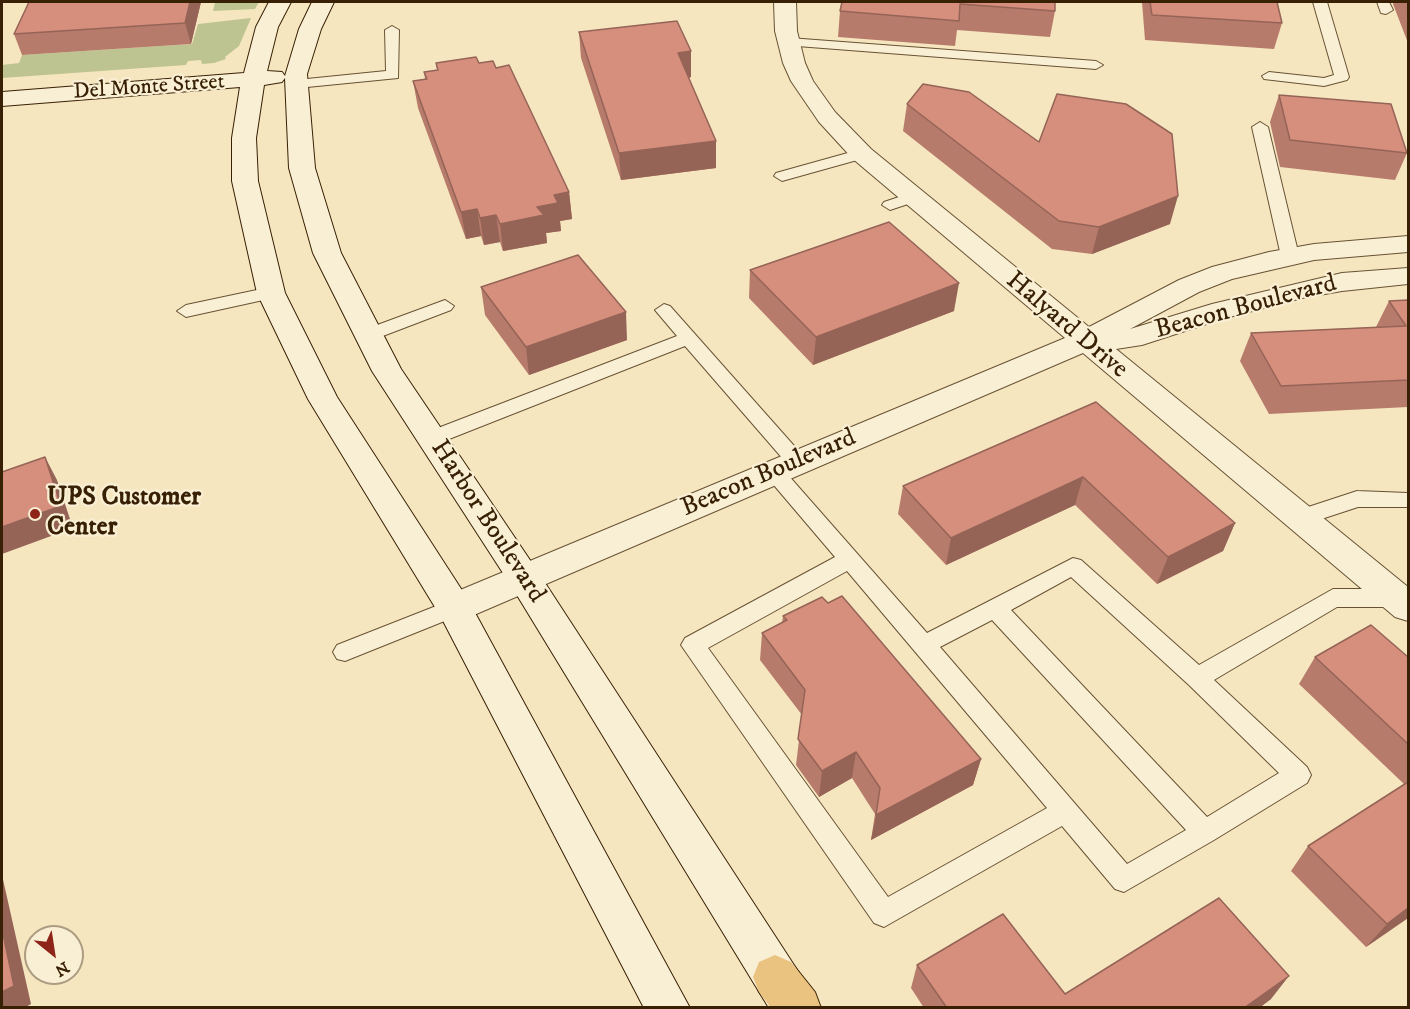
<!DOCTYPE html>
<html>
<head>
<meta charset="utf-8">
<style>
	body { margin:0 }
	#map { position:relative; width:1410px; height:1009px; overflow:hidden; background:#f6e6bf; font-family:"IM FELL DW Pica",serif }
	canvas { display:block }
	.frame { position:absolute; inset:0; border:3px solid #382004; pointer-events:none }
	.north { position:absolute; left:24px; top:925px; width:60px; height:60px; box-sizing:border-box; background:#f9efd5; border:2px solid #ac9c81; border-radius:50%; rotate:150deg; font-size:16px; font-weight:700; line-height:24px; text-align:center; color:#382004 }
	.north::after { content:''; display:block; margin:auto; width:21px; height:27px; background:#8f2418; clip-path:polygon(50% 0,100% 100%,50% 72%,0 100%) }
</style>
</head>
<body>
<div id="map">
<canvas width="1410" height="1009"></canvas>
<div class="frame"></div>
<div class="north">N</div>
</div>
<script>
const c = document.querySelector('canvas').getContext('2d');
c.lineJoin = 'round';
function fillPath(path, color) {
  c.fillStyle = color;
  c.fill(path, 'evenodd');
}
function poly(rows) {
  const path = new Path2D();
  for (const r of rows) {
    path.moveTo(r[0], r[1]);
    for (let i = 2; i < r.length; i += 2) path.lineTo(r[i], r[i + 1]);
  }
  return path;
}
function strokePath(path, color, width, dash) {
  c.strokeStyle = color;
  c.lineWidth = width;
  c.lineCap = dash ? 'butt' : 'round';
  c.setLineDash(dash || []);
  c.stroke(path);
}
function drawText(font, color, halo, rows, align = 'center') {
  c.font = font + ' "IM FELL DW Pica",serif';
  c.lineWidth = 4.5;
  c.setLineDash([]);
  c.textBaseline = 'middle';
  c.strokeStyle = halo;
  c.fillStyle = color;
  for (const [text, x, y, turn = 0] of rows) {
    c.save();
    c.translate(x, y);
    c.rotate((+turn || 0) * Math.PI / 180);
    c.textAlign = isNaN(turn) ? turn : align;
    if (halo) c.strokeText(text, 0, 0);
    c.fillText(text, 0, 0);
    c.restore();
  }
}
fillPath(poly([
	[215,2,259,2,255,9,213,11],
	[251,18,239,46,225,57,226,59,214,63,202,64,201,60,188,61,186,65,2,78,2,65,19,63,22,55,192,44,198,24]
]), '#bdc491');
const lane = poly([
	[1313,2,1327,2,1349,77,1347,80,1324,86,1264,79,1262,76,1269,72,1324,78,1334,75,1313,2],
	[1377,2,1389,2,1393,10,1386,14,1381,13,1377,2],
	[392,26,399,30,398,78,297,88,290,84,297,80,386,71,385,30,392,26],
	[789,38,1096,61,1103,65,1096,69,784,45,782,42,789,38],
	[1260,122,1268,127,1299,256,1290,261,1281,256,1252,127,1260,122],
	[862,149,870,154,868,157,782,181,774,176,776,173,862,149],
	[911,193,917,195,919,198,917,201,890,210,882,205,884,202,911,193],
	[271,287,277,289,280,293,277,297,186,317,177,311,186,305,271,287],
	[445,300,454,306,451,310,375,339,361,339,359,335,361,331,445,300],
	[664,304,670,306,804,457,807,462,804,467,797,469,790,467,685,346,439,443,425,443,422,438,425,433,677,336,655,310,664,304],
	[774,465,781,467,927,633,1073,558,1081,560,1199,665,1333,589,1408,589,1408,607,1337,607,1214,680,1307,767,1311,775,1307,783,1214,840,1124,892,1115,889,1062,826,884,927,874,923,681,645,685,638,835,557,767,477,764,472,767,467,774,465],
	[847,571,1047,808,888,897,708,648,847,571],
	[1071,577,1189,685,1279,773,1207,817,1011,610,1071,577],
	[992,620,1186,830,1127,864,940,647,992,620],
	[1357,491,1408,493,1408,507,1358,507,1300,526,1293,524,1289,518,1293,512,1357,491],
	[454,599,462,602,465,608,462,614,345,661,337,659,333,652,337,645,454,599]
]);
const street = poly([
	[774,2,796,2,797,31,805,63,813,81,835,112,871,149,1089,327,1179,280,1212,267,1269,252,1314,244,1408,236,1408,252,1314,260,1232,279,1199,292,1130,329,1212,304,1342,273,1408,268,1408,284,1342,291,1302,298,1222,319,1142,345,1116,349,1408,587,1408,621,1395,617,1083,353,467,618,454,622,441,618,436,608,441,598,1065,338,853,159,819,122,791,81,783,63,775,31,774,2]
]);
const secondary = poly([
	[269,2,291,2,278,27,267,71,282,72,285,76,299,29,312,2,334,2,321,29,307,74,315,168,341,253,401,369,536,569,805,982,811,998,807,1008,769,1008,512,587,372,371,313,253,289,168,285,78,282,82,264,85,256,138,258,181,285,293,337,397,467,598,690,1008,644,1008,441,617,308,399,257,293,232,181,232,138,240,87,2,106,2,92,244,73,256,27,269,2]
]);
const highway = poly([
	[775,955,791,962,815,992,821,1008,771,1008,759,992,753,977,759,962,775,955]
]);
strokePath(lane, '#685233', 2);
strokePath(street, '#685233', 2);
strokePath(secondary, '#382004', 2);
strokePath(highway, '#382004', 2);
fillPath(lane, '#f9efd5');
fillPath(street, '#f9efd5');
fillPath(secondary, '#f9efd5');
fillPath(highway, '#ebc380');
fillPath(poly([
	[29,2,201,2,191,44,22,55,14,34],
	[842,2,1055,2,1055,11,1050,37,957,30,955,46,838,37,840,11],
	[1142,2,1277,2,1282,23,1274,49,1145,40],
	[1394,2,1408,2,1408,43,1393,4],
	[579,32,691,77,689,78,716,168,621,180,581,58],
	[436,63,479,63,496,68,569,192,572,219,560,221,561,231,546,233,547,243,503,251,500,242,484,245,481,236,466,239,418,108,413,81,425,79,424,72,437,70],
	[1279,95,1407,153,1395,180,1280,167,1270,122],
	[907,104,1039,142,1170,224,1092,254,1052,249,903,131],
	[750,270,954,311,813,365,749,298],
	[481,287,627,340,529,375,485,315],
	[1408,300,1408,407,1269,414,1240,361,1251,333,1376,327,1389,301],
	[1096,402,1235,523,1223,551,1157,584,1075,505,946,565,898,514,903,486],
	[783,616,981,759,973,785,871,840,875,814,852,778,819,797,796,765,802,715,760,660,762,633,782,623],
	[1315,657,1408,657,1408,918,1366,947,1291,871,1308,846,1404,784,1299,684],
	[917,965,1065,994,1271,999,1259,1008,924,1008,911,988]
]), '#b77b6b');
fillPath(poly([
	[190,2,201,2,191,44,185,23],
	[691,51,691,77,679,79,678,53],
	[716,141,716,168,621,180,619,153],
	[569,192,572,219,560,221,561,231,546,233,547,243,503,251,500,224,537,207,554,195],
	[1178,196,1170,224,1092,254,1099,227],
	[477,209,481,236,466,239,461,212],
	[496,215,500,242,484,245,480,218],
	[959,283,954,311,813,365,816,337],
	[626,312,627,340,529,375,526,347],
	[45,457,57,480,73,528,2,554,2,527],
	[1083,477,1075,505,946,565,951,538],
	[1235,523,1223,551,1157,584,1168,557],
	[856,752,852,778,819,797,822,771],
	[981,759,973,785,871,840,876,815],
	[2,875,31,1004,24,1008,2,1008],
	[1408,908,1408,918,1366,947,1387,924],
	[1289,976,1271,999,1259,1008,1244,1008]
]), '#956457');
const building = poly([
	[29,2,190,2,185,23,14,34,29,2],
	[842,2,1055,2,1055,11,960,4,959,21,840,11,842,2],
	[1150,2,1277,2,1282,23,1152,15,1150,2],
	[677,21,691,51,678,53,716,141,619,153,579,32,677,21],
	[476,57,479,63,493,61,496,68,509,65,569,192,554,195,558,203,537,207,544,215,500,224,496,215,480,218,477,209,461,212,413,81,427,79,424,72,438,70,436,63,476,57],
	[923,84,969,92,1039,142,1057,94,1126,104,1172,134,1178,196,1099,227,1059,221,907,104,923,84],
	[1279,95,1391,104,1407,153,1290,140,1279,95],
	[889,222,959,283,816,337,750,270,889,222],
	[578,255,626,312,526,347,481,287,578,255],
	[1408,300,1408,380,1281,386,1251,333,1406,326,1389,301,1408,300],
	[1096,402,1235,523,1168,557,1083,477,951,538,903,486,1096,402],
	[45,457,61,506,2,527,2,472,45,457],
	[842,596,981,759,876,815,880,788,856,752,822,771,798,739,805,690,762,633,787,620,783,616,822,597,828,603,842,596],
	[1371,625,1408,657,1408,744,1315,657,1371,625],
	[1408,782,1408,908,1387,924,1308,846,1408,782],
	[1219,898,1289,976,1244,1008,947,1008,917,965,1003,914,1065,994,1219,898],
	[2,929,14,986,2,992,2,929]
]);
fillPath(building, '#d58f7c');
strokePath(building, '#956457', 1.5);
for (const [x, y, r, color] of [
	[35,514,6,"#8f2418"]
]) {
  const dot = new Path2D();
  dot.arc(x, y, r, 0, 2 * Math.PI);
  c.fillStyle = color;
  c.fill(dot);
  strokePath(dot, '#f9efd5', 2);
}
drawText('22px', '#382004', '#f9efd5', [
	["Del Monte Street",149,88,-4]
]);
drawText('26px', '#382004', '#f9efd5', [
	["Beacon Boulevard",1246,308,-15],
	["Halyard Drive",1066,326,40],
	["Beacon Boulevard",769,474,-23],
	["Harbor Boulevard",487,522,57]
]);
drawText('bold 26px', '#382004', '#f9efd5', [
	["UPS Customer",47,499],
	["Center",47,529]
], 'left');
</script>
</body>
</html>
